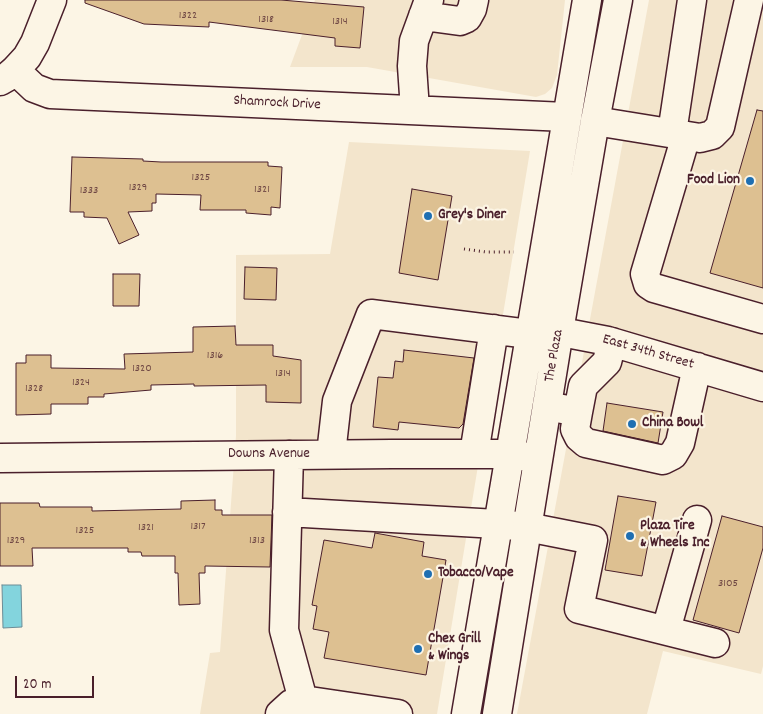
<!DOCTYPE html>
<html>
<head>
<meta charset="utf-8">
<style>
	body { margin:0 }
	#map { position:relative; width:763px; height:714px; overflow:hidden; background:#fcf5e5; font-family:Dekko,sans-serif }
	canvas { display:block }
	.scale { position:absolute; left:15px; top:676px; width:79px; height:22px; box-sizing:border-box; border:2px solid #4a1f2b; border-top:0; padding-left:6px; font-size:15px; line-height:18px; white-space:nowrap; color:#4a1f2b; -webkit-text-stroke:4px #fcf5e5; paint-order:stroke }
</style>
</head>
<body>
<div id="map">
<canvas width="763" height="714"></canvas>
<div class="scale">20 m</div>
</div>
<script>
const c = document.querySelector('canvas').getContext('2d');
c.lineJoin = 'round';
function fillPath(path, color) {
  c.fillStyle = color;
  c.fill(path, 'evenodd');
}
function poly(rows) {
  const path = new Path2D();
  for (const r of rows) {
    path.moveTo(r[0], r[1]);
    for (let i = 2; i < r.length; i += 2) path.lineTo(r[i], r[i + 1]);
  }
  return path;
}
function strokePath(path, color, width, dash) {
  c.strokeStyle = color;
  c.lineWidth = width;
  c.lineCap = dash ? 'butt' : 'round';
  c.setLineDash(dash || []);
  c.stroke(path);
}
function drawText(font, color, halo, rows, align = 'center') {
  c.font = font + ' Dekko,sans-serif';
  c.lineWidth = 4.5;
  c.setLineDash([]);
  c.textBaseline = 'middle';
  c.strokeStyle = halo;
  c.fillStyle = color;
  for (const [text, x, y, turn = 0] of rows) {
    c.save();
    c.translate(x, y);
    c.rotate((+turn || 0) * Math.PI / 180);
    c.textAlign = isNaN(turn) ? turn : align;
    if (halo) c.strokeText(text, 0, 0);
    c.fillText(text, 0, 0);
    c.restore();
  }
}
fillPath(poly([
	[315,0,565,0,557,75,552,88,545,94,536,97,367,67,290,67],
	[649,0,763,0,763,666,761,674,663,651,647,714,517,714],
	[349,142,530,151,437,714,200,714,210,653,220,652,236,436,236,255,330,254]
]), '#f3e5cc');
const water = poly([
	[2,585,21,585,22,627,3,628,2,585]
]);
fillPath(water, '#83d4dd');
strokePath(water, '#6c8c96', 1);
const building = poly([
	[85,0,281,0,364,7,360,48,335,46,335,38,209,22,209,27,144,24,85,3,85,0],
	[757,110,763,111,763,288,710,273,757,110],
	[72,157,143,159,143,161,161,162,268,162,268,166,282,167,280,208,271,207,271,215,246,213,246,210,200,210,201,195,156,194,156,203,152,203,152,211,128,212,139,235,119,244,107,218,84,217,84,212,70,212,72,157],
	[412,189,452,196,438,280,399,273,412,189],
	[245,267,277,268,276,300,244,299,245,267],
	[113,274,140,274,139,306,113,306,113,274],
	[235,326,236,345,273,345,273,356,301,360,301,403,266,402,266,385,194,386,194,384,151,385,151,390,104,394,104,397,88,397,88,404,51,404,51,414,16,415,16,363,26,363,26,355,51,355,51,368,125,369,124,354,193,352,193,327,235,326],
	[404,350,474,358,463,424,459,428,399,422,398,430,373,427,378,377,393,378,395,361,403,362,404,350],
	[607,403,663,412,658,443,603,431,607,403],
	[618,496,656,502,642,576,605,570,618,496],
	[215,500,215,510,222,510,222,515,272,515,270,567,205,566,205,573,199,573,200,604,179,605,178,573,175,573,175,556,142,556,141,552,128,552,128,548,32,548,33,566,0,566,0,503,39,503,40,507,92,507,92,511,181,509,181,501,215,500],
	[722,516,763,527,763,548,739,633,693,620,722,516],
	[375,533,424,542,422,556,446,560,426,675,324,658,329,632,313,629,317,606,312,605,324,540,372,548,375,533]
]);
fillPath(building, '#ddc091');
strokePath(building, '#4a1f2b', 1);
const minor = poly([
	[423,16,460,21,467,18,472,9,474,0],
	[15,70,27,57,35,43,52,0],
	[0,81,7,77,15,70,34,88,50,94,566,117],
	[415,110,412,66,414,41,429,0],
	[595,121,700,138,712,135,720,127,749,0],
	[672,133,692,0],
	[686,136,645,274,648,284,654,288,763,319],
	[535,327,608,341,763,387],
	[547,406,578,412,575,429,579,437,586,443,663,460,673,455,680,443,697,367],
	[578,412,583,386,607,362,612,342],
	[331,454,337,401,371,314,529,334],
	[474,454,494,329],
	[289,455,284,630,303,700],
	[0,458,392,454,509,454,534,458],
	[287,512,497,524,527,527,593,540,579,609,715,643],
	[666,630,697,520],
	[280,714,291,704,303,700,398,714]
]);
const major = poly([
	[466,714,587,0],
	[497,714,559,331,595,121,618,0]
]);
strokePath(minor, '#4a1f2b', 31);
strokePath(major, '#4a1f2b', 31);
strokePath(poly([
	[464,249,486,252,514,252]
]), '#4a1f2b', 3, [1, 4]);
strokePath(minor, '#fcf5e5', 28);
strokePath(major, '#fcf5e5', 28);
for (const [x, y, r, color] of [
	[750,181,5,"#1f6fb2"],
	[428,216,5,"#1f6fb2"],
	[632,424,5,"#1f6fb2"],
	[630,536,5,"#1f6fb2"],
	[428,574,5,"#1f6fb2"],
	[418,649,5,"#1f6fb2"]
]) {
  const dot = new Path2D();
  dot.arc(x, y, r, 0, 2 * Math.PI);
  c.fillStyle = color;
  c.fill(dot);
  strokePath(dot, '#fcf5e5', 2);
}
drawText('12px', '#6f4744', null, [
	["1322",188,16],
	["1318",266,20],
	["1314",340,22],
	["1325",201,178],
	["1329",138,188],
	["1321",262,190],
	["1333",89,191],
	["1316",215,356],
	["1320",142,369],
	["1314",283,374],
	["1324",81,383],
	["1328",34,389],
	["1317",198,527],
	["1321",146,528],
	["1325",85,531],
	["1329",16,541],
	["1313",257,541],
	["3105",728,584]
]);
drawText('15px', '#4a1f2b', '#fcf5e5', [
	["Shamrock Drive",277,104,3],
	["East 34th Street",648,353,16],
	["The Plaza",555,356,-80],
	["Downs Avenue",269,455]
]);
drawText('bold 15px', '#4a1f2b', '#fcf5e5', [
	["Food Lion",740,181,"right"],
	["Grey's Diner",438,216],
	["China Bowl",642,424],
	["Plaza Tire",640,527],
	["& Wheels Inc",640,544],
	["Tobacco/Vape",438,574],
	["Chex Grill",428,640],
	["& Wings",428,657]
], 'left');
</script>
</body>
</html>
